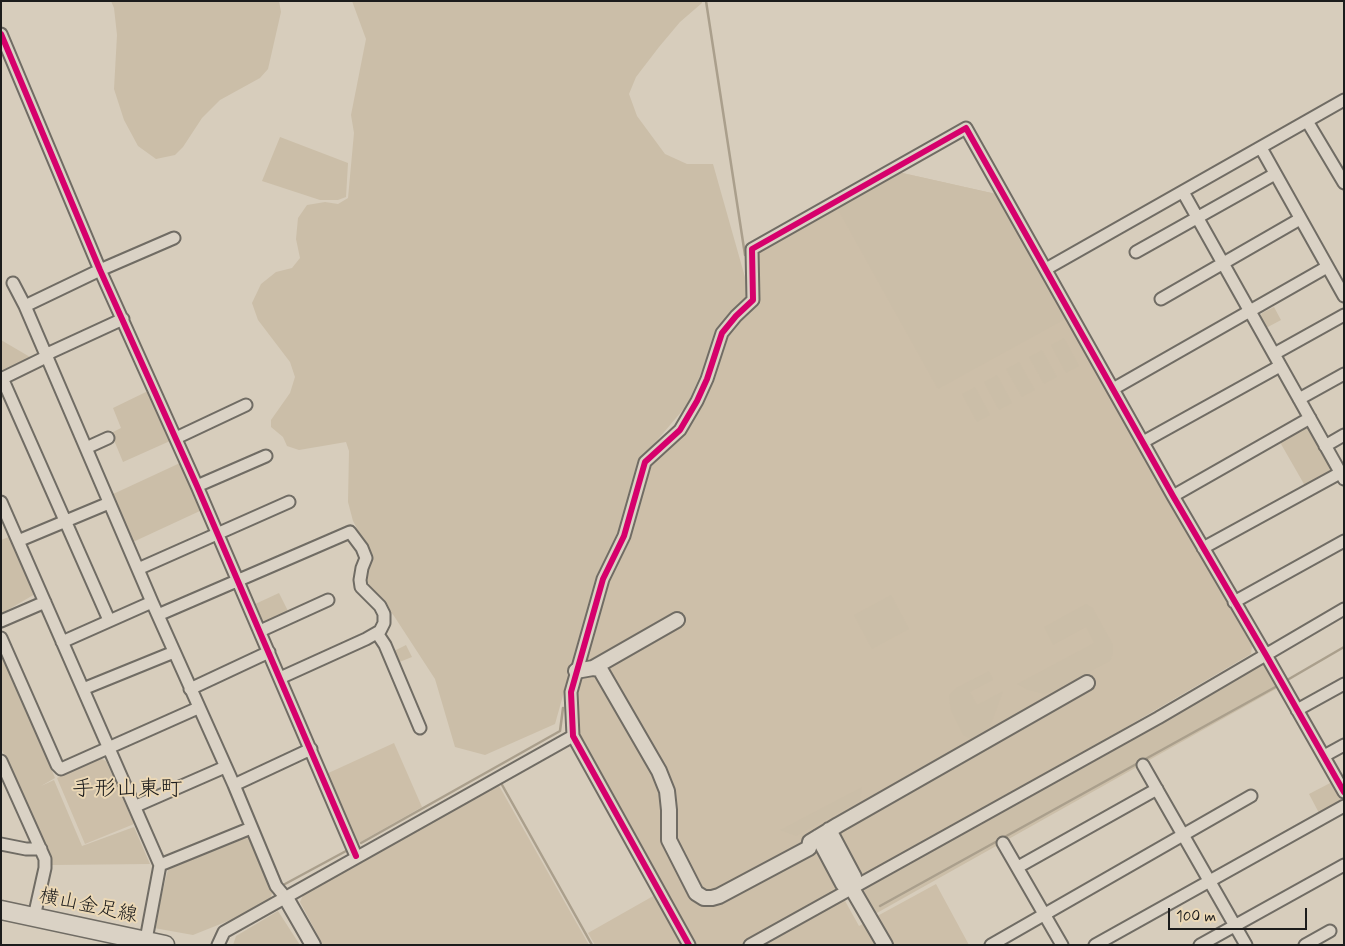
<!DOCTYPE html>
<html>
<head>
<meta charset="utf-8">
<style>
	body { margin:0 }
	#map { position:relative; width:1345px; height:946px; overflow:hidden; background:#d7cdbc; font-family:Mynerve,sans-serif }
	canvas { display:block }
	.frame { position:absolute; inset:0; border:2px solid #1c1c1c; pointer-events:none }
	.scale { position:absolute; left:1168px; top:908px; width:139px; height:22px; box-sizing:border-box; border:2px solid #1c1c1c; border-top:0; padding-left:6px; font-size:15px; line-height:18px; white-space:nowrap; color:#1c1c1c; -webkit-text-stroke:4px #ebd8b6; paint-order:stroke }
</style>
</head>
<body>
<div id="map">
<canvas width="1345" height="946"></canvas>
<div class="frame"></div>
<div class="scale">100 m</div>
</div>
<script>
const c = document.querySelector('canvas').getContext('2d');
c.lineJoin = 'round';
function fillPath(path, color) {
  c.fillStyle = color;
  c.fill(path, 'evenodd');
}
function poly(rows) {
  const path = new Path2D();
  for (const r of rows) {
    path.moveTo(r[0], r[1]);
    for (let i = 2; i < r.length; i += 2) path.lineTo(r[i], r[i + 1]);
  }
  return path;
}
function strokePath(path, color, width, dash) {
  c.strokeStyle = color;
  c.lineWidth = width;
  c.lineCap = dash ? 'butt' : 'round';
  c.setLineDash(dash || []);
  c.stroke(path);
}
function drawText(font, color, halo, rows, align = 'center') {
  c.font = font + ' Mynerve,"Klee One",sans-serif';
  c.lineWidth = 4;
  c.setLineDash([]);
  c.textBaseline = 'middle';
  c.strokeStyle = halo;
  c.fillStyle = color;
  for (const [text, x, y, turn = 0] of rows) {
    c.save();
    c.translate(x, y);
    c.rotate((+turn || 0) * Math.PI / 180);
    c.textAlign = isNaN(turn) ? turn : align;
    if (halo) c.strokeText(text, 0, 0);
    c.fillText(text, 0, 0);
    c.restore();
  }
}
fillPath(poly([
	[898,172,996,194,1252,646,1251,654,1060,766,746,945,696,945,577,734,576,696,584,641,603,567,645,462,693,409,722,333,753,300,752,249],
	[394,743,422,807,355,845,324,775],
	[100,758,106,761,134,824,85,844,57,778],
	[498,784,589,945,323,945,300,902,304,893],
	[936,884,969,945,763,945,844,899,859,926],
	[655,895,682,945,595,945,588,933]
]), '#cdbfa9');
fillPath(poly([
	[111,1,279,1,281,12,268,69,260,78,220,100,202,118,183,147,175,155,156,159,138,146,124,120,114,89,117,35,114,8],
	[352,1,702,1,702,3,680,22,659,47,636,77,629,94,637,116,665,154,687,164,713,164,750,295,714,344,687,405,643,457,621,527,603,567,580,635,555,724,485,755,455,747,435,679,394,616,369,585,364,571,370,553,353,521,348,502,349,451,346,442,299,450,287,446,283,437,271,427,271,420,290,393,295,377,290,362,258,320,252,303,261,284,276,272,292,268,300,258,296,239,298,218,307,205,325,202,338,204,348,198,354,133,351,115,366,39],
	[280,137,348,163,346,197,338,200,320,200,262,181],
	[898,172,996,194,1067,318,938,389,835,204],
	[1274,307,1281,320,1266,328,1260,317,1262,313],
	[1064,338,1079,366,1066,373,1051,345],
	[1,340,30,357,1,371],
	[1042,350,1057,377,1044,384,1029,357],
	[1019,362,1035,390,1022,397,1006,369],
	[997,375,1012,403,999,410,984,382],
	[975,387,990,415,977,422,962,394],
	[148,391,170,441,123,462,111,433,121,428,113,408],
	[1310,418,1340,473,1308,491,1277,437],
	[180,463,202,510,133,542,111,495],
	[11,536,35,594,1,614,1,540],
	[279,593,289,613,266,623,260,620,253,605],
	[891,595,909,629,872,649,854,615],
	[1086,604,1092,607,1113,645,1113,653,1110,661,1057,689,1044,694,1028,690,1017,684,1094,643,1086,627,1053,645,1044,627],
	[406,645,412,657,397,663,392,652],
	[1,653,23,699,55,778,41,786,54,780,82,846,134,827,150,864,52,865,23,794,1,748],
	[1266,655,1283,685,875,914,861,886],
	[989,671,993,680,970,692,977,705,1003,691,991,724,983,735,971,739,963,735,951,711,949,696,956,688],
	[1334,781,1342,796,1339,803,1319,813,1309,794],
	[862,787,860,800,796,836,780,830],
	[244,835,251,837,273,891,270,899,233,919,193,935,154,928,167,873,169,868],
	[278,911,300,945,233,945,236,936]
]), '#cbbea8');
strokePath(poly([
	[706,1,745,255],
	[1289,679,1344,647],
	[501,783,592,945],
	[361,843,560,731,563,708],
	[285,884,346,851],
	[880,906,1279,685]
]), '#aa9f8c', 2.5);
const minor = poly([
	[1,34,100,270,197,486,356,856],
	[1307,121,1344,183],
	[1261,148,1344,296],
	[1183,192,1344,479],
	[174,238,100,270,25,306,152,602,234,785,276,886,286,898],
	[1136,252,1275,174],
	[1046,269,1344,100],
	[13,283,25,306],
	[1161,299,1300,219],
	[47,354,123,319],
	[1274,354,1344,315],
	[2,378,109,620],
	[1,379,48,356],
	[1113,389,1327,267],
	[1299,399,1344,374],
	[176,438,246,405],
	[1143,442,1280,366],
	[1325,446,1344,435],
	[86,448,108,438],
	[197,486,266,456],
	[1173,496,1310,418],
	[1,502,160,865,145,945],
	[18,541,109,503],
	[1203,548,1340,473],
	[138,569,289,502],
	[1234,602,1344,541],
	[158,615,350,532,362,548,366,558,362,568,360,580,361,587,380,606,384,614,384,623,380,631,366,639,280,678],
	[1,621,45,602],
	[260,631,328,600],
	[377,633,385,645,420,728],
	[1,638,57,765,61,769,198,708],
	[62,642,152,602],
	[83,689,174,652],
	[190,689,269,652],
	[1297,710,1344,684],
	[1324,756,1344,745],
	[1,761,45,859,45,868,34,917],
	[1143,765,1246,945],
	[234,785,311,749],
	[136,806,225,767],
	[1003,843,1062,945],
	[1,844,26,849,41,849],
	[160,865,251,828],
	[1018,867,1157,789],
	[218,945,224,932,573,736],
	[689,945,573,736,571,692,603,579,624,536,645,462,680,430,697,401,707,379,722,333,736,316,753,300,752,249,966,128,1173,496,1266,655,1344,792],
	[750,945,1158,718,1344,609],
	[991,945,1251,796],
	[1095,945,1344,806],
	[1200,945,1344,865],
	[1305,945,1330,931]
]);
const tertiary = poly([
	[593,668,677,620],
	[576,671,593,668,600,669,659,771,667,791,669,810,669,840,696,893,704,898,712,898,719,896,809,848,810,842,838,825,1087,683],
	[829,830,854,877,850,885],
	[818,837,843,884,848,886,850,885,885,945],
	[286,898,313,945]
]);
const primary = poly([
	[1,910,165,945]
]);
strokePath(minor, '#706c64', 15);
strokePath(tertiary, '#706c64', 18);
strokePath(primary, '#706c64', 21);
strokePath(minor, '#dad2c5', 11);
strokePath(tertiary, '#dad2c5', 14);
strokePath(primary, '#dad2c5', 18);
strokePath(poly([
	[1,34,100,270,197,486,356,856],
	[689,945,573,736,571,692,603,579,624,536,645,462,680,430,697,401,707,379,722,333,736,316,753,300,752,249,966,128,1173,496,1266,655,1344,792]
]), '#d6006c', 6);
drawText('20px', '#1c1c1c', '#ebd8b6', [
	["横山金足線",88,907,12]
]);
drawText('22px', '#1c1c1c', '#ebd8b6', [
	["手形山東町",127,790]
]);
</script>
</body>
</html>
